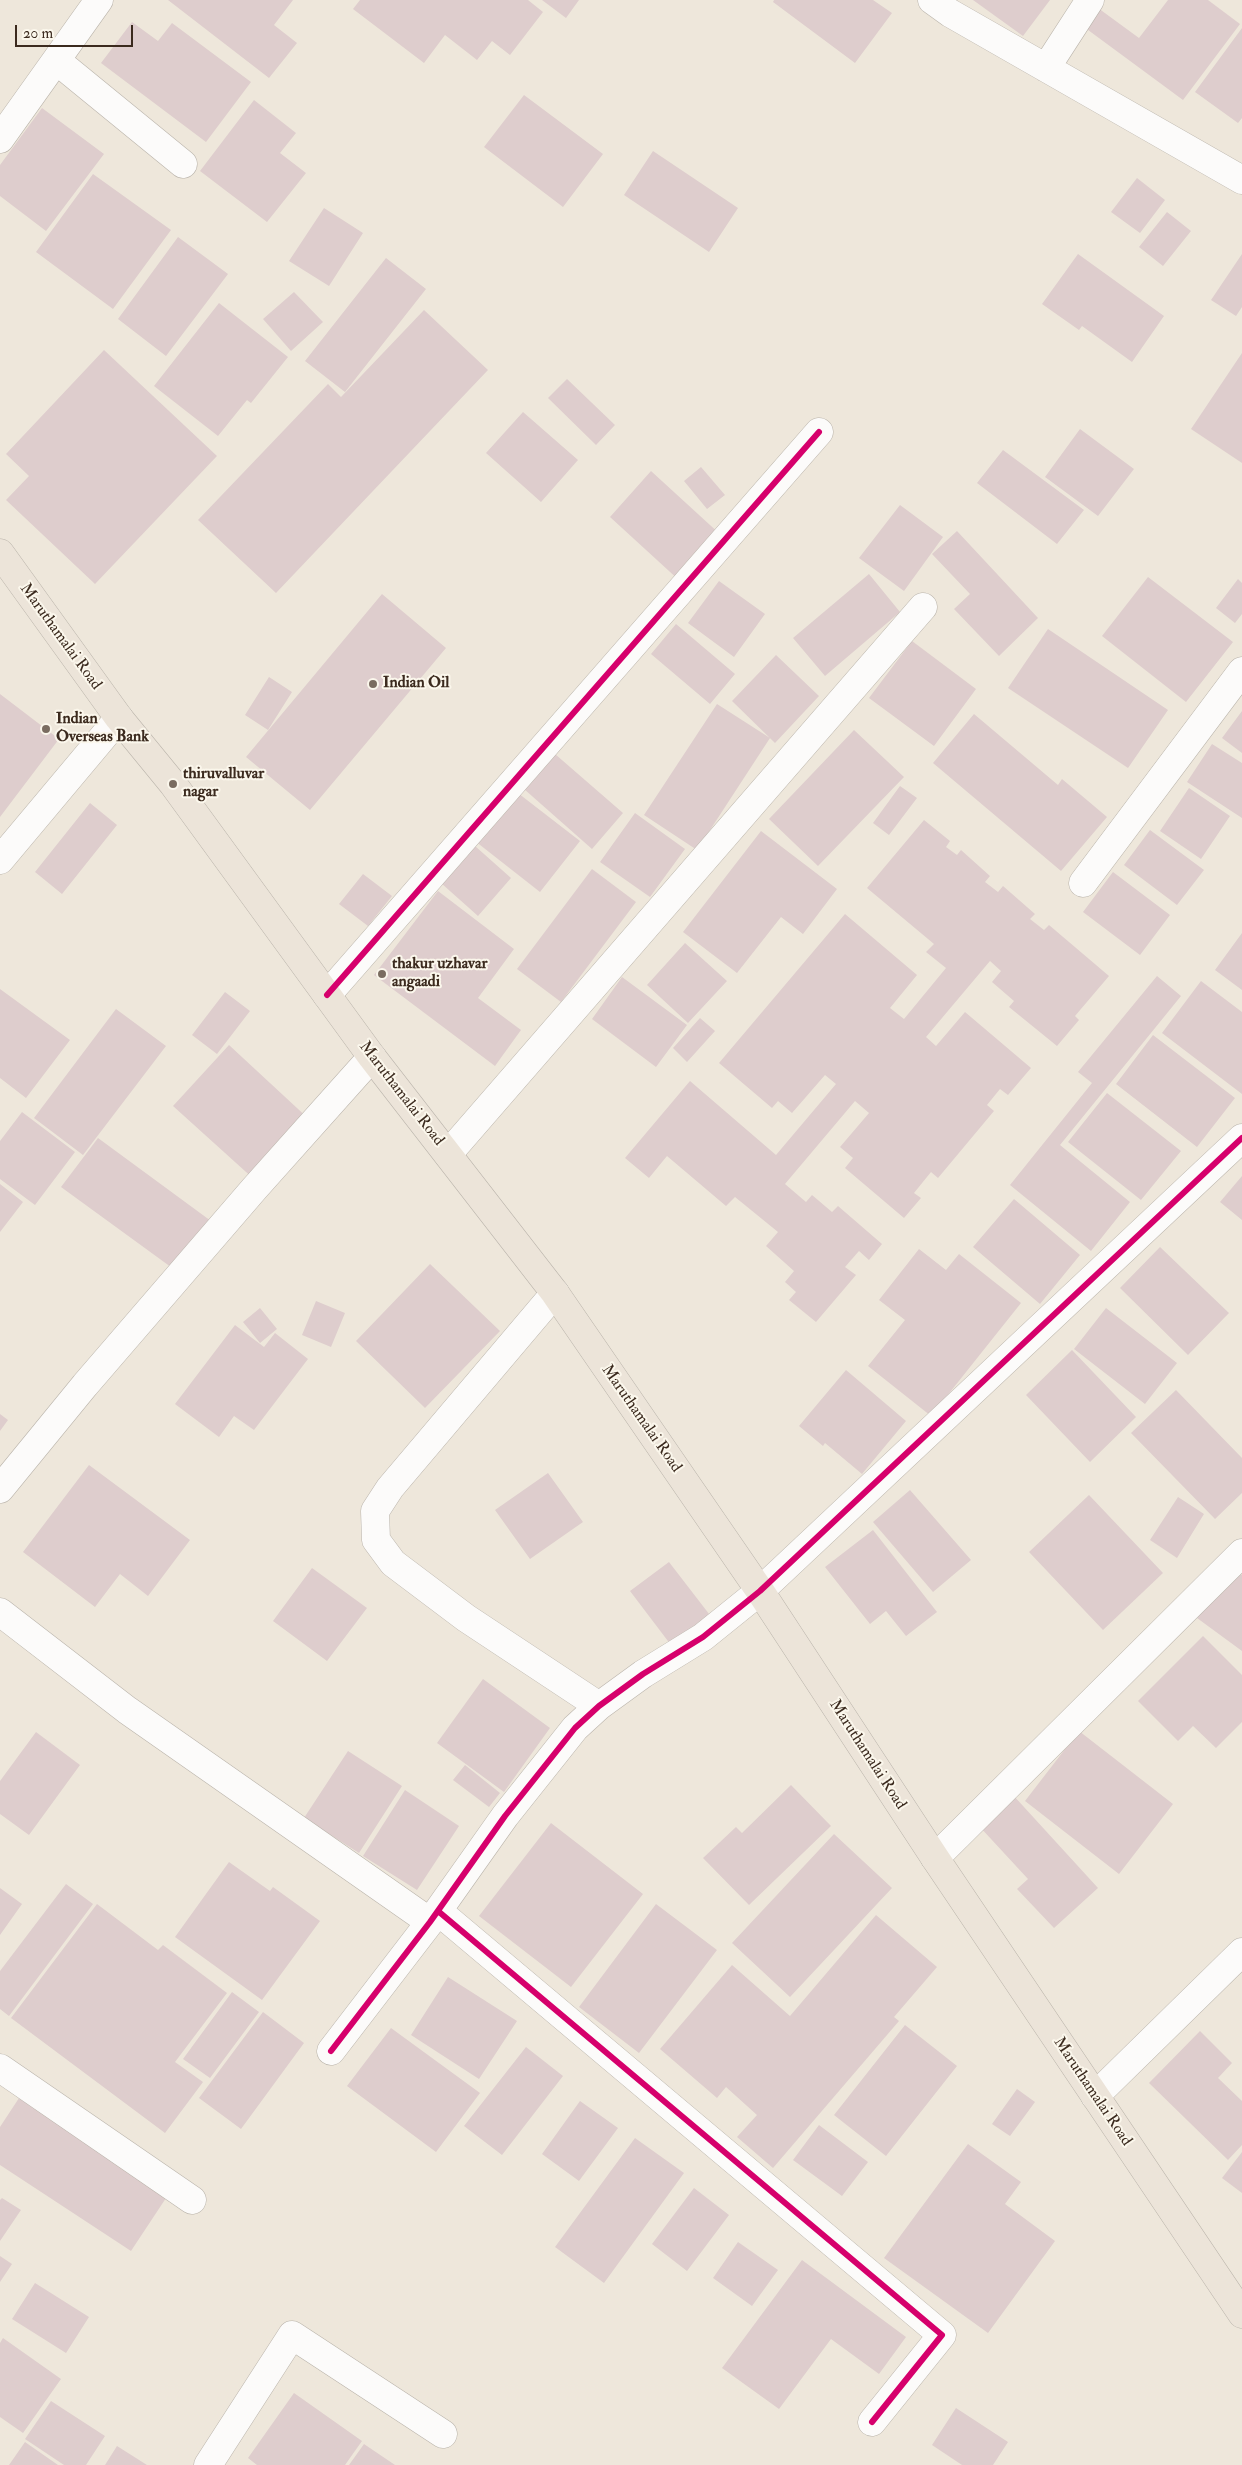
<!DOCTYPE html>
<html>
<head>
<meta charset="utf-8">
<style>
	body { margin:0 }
	#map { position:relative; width:1242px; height:2465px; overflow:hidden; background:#eee7db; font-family:"IM FELL Double Pica",serif }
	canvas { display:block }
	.scale { position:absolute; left:15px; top:25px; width:118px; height:22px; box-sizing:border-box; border:2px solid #3b2a1e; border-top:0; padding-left:6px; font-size:15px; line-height:18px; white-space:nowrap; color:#3b2a1e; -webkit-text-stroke:4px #fbf7ec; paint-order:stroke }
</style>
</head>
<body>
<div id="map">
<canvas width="1242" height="2465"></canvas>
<div class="scale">20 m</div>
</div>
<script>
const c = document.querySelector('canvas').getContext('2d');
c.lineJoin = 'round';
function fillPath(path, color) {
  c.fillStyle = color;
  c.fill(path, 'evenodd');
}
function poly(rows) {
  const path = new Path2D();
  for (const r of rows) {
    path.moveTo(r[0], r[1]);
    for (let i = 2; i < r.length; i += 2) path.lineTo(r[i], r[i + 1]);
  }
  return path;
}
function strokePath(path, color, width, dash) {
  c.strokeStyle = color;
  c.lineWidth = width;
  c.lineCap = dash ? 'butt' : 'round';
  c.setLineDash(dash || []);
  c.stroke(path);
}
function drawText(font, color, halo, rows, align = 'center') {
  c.font = font + ' "IM FELL Double Pica",serif';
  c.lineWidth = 4;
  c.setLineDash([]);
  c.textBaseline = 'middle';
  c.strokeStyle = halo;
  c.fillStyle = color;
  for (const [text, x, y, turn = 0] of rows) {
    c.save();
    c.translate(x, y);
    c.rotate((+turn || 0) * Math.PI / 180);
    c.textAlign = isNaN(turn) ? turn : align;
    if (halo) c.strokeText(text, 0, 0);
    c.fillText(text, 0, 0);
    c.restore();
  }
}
fillPath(poly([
	[168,0,293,0,274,25,297,43,269,78],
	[360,0,528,0,543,12,510,55,492,41,477,60,445,35,424,63,353,9],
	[542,0,579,0,566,18],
	[774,0,873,0,892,13,855,63,773,2],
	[973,0,1050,0,1023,36],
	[1168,0,1208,0,1240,24,1183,100,1084,27,1098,8,1139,38],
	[132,22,158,41,172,23,251,82,206,142,101,63],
	[1242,28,1242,118,1238,123,1195,92],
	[524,95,603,154,563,207,484,147],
	[254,100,296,133,280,153,306,173,267,222,200,171],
	[42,108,104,154,46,231,0,196,0,165],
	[653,151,738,208,709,252,624,195],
	[93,174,171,230,113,309,36,252],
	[1137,178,1165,200,1140,233,1111,212],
	[324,208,363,233,329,286,289,261],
	[1167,212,1191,231,1163,266,1139,247],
	[178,237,228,274,166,356,118,319],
	[1078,254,1164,316,1132,362,1082,326,1079,330,1042,304],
	[1242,254,1242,307,1236,316,1211,300],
	[386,258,426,289,345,392,305,361],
	[294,292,323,322,291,351,263,319],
	[219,303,288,357,251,403,247,400,218,436,154,386],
	[424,310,488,370,276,593,198,520,328,384,341,397],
	[104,350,217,456,95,584,6,500,29,476,6,454],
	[1242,353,1242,463,1191,429],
	[567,379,615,425,596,445,548,398],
	[523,412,578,460,541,502,486,453],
	[1080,429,1134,469,1098,516,1045,477],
	[1003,450,1084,510,1057,544,977,483],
	[701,467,725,495,707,509,684,481],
	[651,471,722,536,681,582,610,517],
	[900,505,943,537,904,591,859,558],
	[957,531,1038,618,999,656,954,609,970,594,932,554],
	[869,574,900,612,825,676,793,638],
	[1148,577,1233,642,1186,702,1102,636],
	[1238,579,1242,583,1242,614,1235,623,1216,608],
	[719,581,765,614,734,657,688,623],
	[382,594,446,648,310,810,246,757],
	[676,624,735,674,710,704,651,654],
	[1048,629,1168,710,1128,768,1008,688],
	[912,641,976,689,934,746,869,698],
	[776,655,819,696,775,743,732,701],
	[269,677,292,692,268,730,245,715],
	[0,694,59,739,0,817],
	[717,704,770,738,697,850,644,815],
	[1242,711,1242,753,1222,738],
	[974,714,1058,785,1062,779,1107,817,1061,871,933,763],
	[854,730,904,777,818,866,769,819],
	[1212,744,1242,763,1242,818,1187,782],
	[555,754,623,813,592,849,524,789],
	[900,786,917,798,889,835,873,823],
	[1189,788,1230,816,1201,859,1160,831],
	[514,790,580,841,540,892,475,841],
	[90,803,117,825,62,894,35,872],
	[635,813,685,849,650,897,600,862],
	[924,820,950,841,946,847,957,855,961,850,990,876,985,882,998,892,1003,886,1035,914,1030,919,1044,930,1049,925,1109,976,1075,1016,1079,1020,1057,1046,1009,1007,1014,1001,992,982,1001,971,990,961,926,1037,936,1046,965,1012,1031,1068,1008,1095,1000,1089,987,1105,994,1111,938,1178,931,1172,914,1193,921,1198,904,1218,845,1168,853,1158,840,1147,869,1113,855,1101,785,1184,806,1202,812,1195,832,1212,838,1206,882,1244,869,1260,859,1251,845,1267,856,1275,816,1322,789,1300,796,1292,785,1282,794,1271,766,1246,778,1232,735,1197,726,1206,667,1156,649,1178,625,1158,690,1081,776,1155,836,1084,825,1075,792,1113,778,1101,772,1108,719,1063,845,914,917,975,890,1008,904,1019,946,968,926,952,934,944,867,888],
	[1150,830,1204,870,1177,905,1124,865],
	[761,831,837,889,803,934,781,917,737,973,683,932],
	[475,846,511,878,478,916,441,883],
	[592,869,636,902,561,1002,517,969],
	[1113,872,1170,915,1140,955,1083,912],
	[363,874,392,896,368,926,339,904],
	[438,891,514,949,478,998,521,1030,495,1066,374,975],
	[1242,933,1242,990,1215,970],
	[685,943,727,981,688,1023,647,985],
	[1157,976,1181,996,1060,1145,1130,1202,1091,1251,1010,1185,1092,1083,1078,1072],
	[622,977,687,1025,656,1067,592,1019],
	[1201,981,1242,1012,1242,1094,1162,1033],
	[0,989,70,1040,26,1098,0,1078],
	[225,992,250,1011,217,1054,192,1035],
	[116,1009,166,1046,83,1155,34,1118],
	[700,1018,715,1031,687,1062,673,1048],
	[1153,1035,1235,1098,1197,1147,1116,1084],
	[229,1045,311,1121,256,1181,173,1106],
	[1107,1093,1181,1151,1141,1200,1068,1142],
	[22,1112,75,1152,35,1205,0,1179,0,1141],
	[98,1138,211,1221,175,1270,61,1187],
	[1242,1176,1242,1220,1220,1202],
	[0,1184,23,1202,0,1232],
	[1014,1199,1080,1255,1040,1304,973,1247],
	[1160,1247,1229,1313,1188,1355,1120,1288],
	[919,1249,946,1270,959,1254,1021,1303,931,1416,868,1366,905,1320,879,1300],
	[430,1264,500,1331,425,1408,356,1341],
	[316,1301,345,1313,331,1347,302,1335],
	[260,1308,277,1329,260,1343,243,1322],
	[1106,1308,1177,1363,1145,1404,1074,1349],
	[235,1325,264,1347,275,1333,308,1359,254,1430,234,1416,219,1437,175,1404],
	[1072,1350,1136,1417,1090,1462,1026,1395],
	[846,1370,906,1421,862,1474,825,1443,823,1446,799,1426],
	[1176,1390,1242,1458,1242,1493,1215,1519,1131,1433],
	[0,1414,8,1420,0,1431],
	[89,1465,190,1540,148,1596,120,1574,95,1607,23,1552],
	[548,1473,583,1522,530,1559,495,1510],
	[910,1490,971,1560,933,1592,873,1522],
	[1089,1495,1163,1573,1103,1630,1029,1552],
	[1178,1497,1204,1514,1177,1558,1150,1540],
	[873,1530,937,1612,906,1636,886,1611,870,1624,825,1567],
	[669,1562,716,1623,677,1653,630,1591],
	[312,1568,367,1608,327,1661,273,1621],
	[1234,1569,1242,1575,1242,1651,1197,1618],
	[1203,1636,1242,1675,1242,1722,1216,1748,1193,1726,1178,1741,1138,1701],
	[483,1679,550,1728,504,1792,437,1743],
	[1079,1731,1173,1804,1119,1874,1025,1801],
	[36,1732,80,1765,29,1835,0,1814,0,1781],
	[348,1751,402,1786,359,1853,304,1818],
	[465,1765,500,1793,489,1807,453,1780],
	[791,1785,831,1826,749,1905,703,1858,736,1827,742,1833],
	[405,1790,459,1826,417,1890,363,1856],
	[1013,1795,1098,1888,1054,1928,1017,1889,1028,1879,979,1826],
	[551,1823,643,1894,571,1987,479,1916],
	[834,1834,892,1888,790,1997,732,1943],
	[229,1862,270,1891,273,1887,320,1921,262,2000,175,1937],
	[66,1884,93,1904,9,2016,0,2009,0,1971],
	[0,1888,22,1904,0,1935],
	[97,1904,158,1950,163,1945,227,1993,175,2062,203,2082,165,2133,11,2018],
	[656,1904,717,1950,639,2053,579,2007],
	[876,1915,937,1967,894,2017,899,2021,773,2168,737,2137,757,2115,726,2087,717,2098,660,2049,732,1965,790,2016],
	[448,1977,517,2021,479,2079,411,2035],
	[232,1992,259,2012,210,2078,183,2059],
	[263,2012,304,2043,241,2129,199,2098],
	[905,2025,957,2066,886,2156,834,2115],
	[391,2028,480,2093,436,2152,347,2086],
	[1200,2031,1232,2063,1218,2078,1242,2101,1242,2145,1228,2160,1149,2083],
	[526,2047,563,2076,502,2155,464,2126],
	[1017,2089,1035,2102,1010,2136,992,2124],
	[19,2098,168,2195,131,2251,0,2165,0,2127],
	[580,2101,618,2128,579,2181,542,2154],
	[819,2125,868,2162,842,2196,793,2160],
	[635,2138,684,2173,604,2283,555,2247],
	[968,2144,1021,2182,1005,2204,1055,2241,988,2333,884,2258],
	[1242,2152,1242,2193,1222,2178],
	[694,2188,729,2215,687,2271,652,2244],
	[2,2198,21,2210,0,2241,0,2200],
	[738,2242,778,2270,752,2306,713,2278],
	[0,2256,12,2264,0,2282],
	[802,2260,906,2337,879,2374,831,2339,779,2409,722,2368],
	[35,2283,89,2317,66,2353,12,2319],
	[3,2338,61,2379,23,2433,0,2417,0,2343],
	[294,2393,362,2441,345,2465,257,2465,248,2458],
	[51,2401,105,2436,86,2465,64,2465,25,2439],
	[956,2408,1008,2442,993,2465,962,2465,932,2445],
	[25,2442,58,2465,9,2465],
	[364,2444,395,2465,349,2465],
	[117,2446,147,2465,105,2465]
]), '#decdcd');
const minor = poly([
	[932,0,950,13,1242,180],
	[57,61,183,164],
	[1046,68,1090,0],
	[0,139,99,0],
	[0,860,119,718],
	[1083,883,1242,671],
	[327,995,819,432],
	[448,1154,923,607],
	[555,1293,390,1488,375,1511,376,1540,393,1563,466,1618,599,1706],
	[0,1489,85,1385,254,1189,372,1057],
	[0,1612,127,1710,430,1922],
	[935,1858,1242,1553],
	[438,1911,942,2335,872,2422],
	[331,2051,430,1922,505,1816,575,1728,599,1706,643,1674,703,1637,760,1591,1242,1138],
	[0,2068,192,2200],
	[1095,2096,1242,1952],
	[208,2465,292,2335,443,2434]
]);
const primary = poly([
	[0,553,119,718,173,784,372,1057,555,1293,760,1591,935,1858,1242,2314]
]);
strokePath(minor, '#b9b3aa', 29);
strokePath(primary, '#b9b3aa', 29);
strokePath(minor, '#fcfbfa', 28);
strokePath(primary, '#ece4d9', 28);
strokePath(poly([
	[327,995,819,432],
	[438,1911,942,2335,872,2422],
	[331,2051,430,1922,505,1816,575,1728,599,1706,643,1674,703,1637,760,1591,1242,1138]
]), '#d6006c', 6);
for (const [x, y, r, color] of [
	[373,684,5,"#7a6c60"],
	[46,729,5,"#7a6c60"],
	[173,784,5,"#7a6c60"],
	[382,974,5,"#7a6c60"]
]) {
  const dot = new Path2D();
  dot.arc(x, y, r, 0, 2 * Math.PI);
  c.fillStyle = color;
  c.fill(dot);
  strokePath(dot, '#fbf7ec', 2);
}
drawText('16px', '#3b2a1e', '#fbf7ec', [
	["Maruthamalai Road",60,637,54],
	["Maruthamalai Road",401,1094,52],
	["Maruthamalai Road",641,1419,55],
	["Maruthamalai Road",867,1755,57],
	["Maruthamalai Road",1092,2092,56]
]);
drawText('bold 16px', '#3b2a1e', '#fbf7ec', [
	["Indian Oil",383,684],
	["Indian",56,720],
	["Overseas Bank",56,738],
	["thiruvalluvar",183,775],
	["nagar",183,793],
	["thakur uzhavar",392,965],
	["angaadi",392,983]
], 'left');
</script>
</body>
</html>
